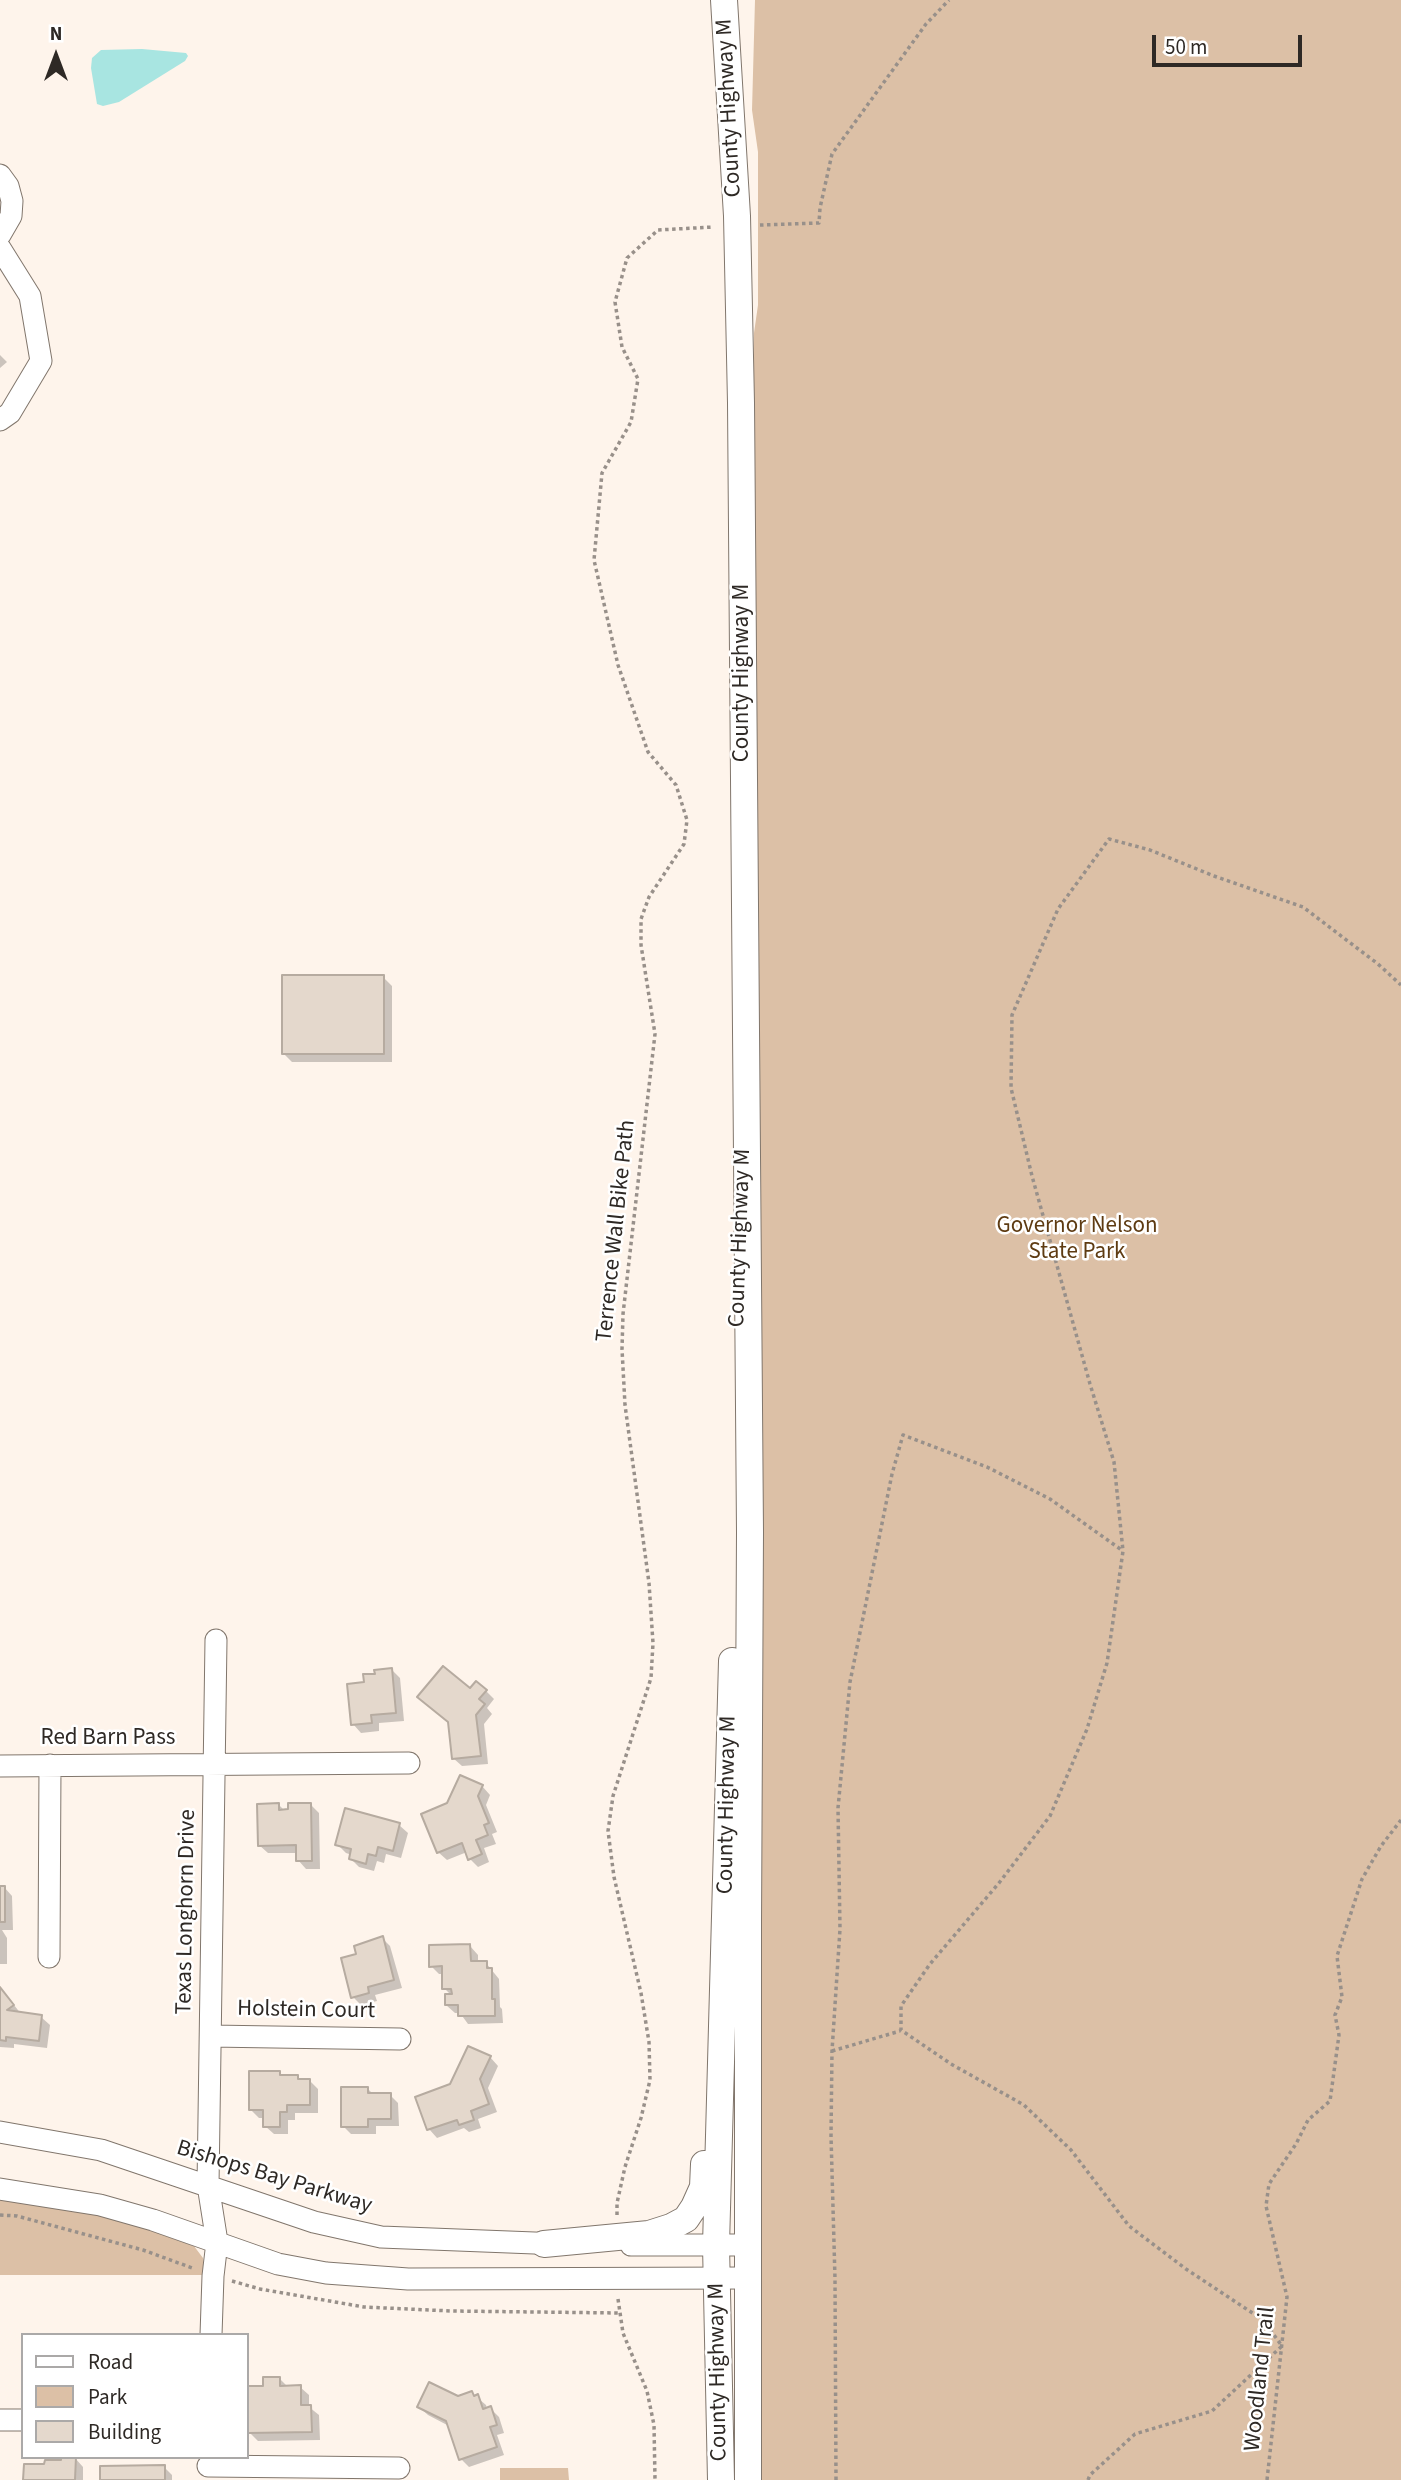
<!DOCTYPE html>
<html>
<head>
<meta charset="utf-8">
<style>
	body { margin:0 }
	#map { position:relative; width:1401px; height:2480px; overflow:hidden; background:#fef4eb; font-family:"Source Sans 3",sans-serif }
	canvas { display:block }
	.legend { position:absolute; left:21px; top:2333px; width:228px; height:126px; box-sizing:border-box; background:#fff; border:2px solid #aba9a8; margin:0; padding:9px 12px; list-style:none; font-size:21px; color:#2e2925 }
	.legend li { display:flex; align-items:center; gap:14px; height:35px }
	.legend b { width:35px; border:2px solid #aba9a8 }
	.north { position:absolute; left:21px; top:21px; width:70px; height:70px; -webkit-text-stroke:5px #fff; paint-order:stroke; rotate:0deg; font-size:19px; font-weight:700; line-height:28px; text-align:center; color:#2e2925 }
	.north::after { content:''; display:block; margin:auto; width:24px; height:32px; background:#2e2925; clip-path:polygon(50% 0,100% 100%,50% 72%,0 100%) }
	.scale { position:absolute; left:1152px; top:35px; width:150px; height:32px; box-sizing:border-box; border:4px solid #2e2925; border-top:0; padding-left:9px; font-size:21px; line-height:24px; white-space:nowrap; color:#2e2925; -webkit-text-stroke:5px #fff; paint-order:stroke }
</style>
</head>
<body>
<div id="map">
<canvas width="1401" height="2480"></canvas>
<ul class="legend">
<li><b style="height:9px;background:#fff"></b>Road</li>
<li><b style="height:19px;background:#dcc0a6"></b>Park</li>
<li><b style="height:19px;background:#e4d8cc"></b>Building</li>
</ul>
<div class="north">N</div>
<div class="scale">50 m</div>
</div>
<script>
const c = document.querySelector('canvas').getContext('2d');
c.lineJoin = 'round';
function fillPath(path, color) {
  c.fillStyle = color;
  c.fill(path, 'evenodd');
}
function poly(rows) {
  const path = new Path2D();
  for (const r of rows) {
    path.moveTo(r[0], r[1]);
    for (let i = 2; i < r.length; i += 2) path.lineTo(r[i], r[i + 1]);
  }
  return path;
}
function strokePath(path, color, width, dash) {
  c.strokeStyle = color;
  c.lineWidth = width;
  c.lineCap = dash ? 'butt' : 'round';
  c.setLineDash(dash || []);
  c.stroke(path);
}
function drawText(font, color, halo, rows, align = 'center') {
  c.font = font + ' "Source Sans 3",sans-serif';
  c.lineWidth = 5;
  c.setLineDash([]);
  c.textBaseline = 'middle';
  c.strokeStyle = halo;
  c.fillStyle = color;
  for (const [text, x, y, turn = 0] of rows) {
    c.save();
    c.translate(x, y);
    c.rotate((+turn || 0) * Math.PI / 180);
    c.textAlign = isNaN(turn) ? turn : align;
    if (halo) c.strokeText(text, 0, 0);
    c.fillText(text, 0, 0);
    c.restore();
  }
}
fillPath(poly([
	[755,0,1401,0,1401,2480,753,2480,753,538,754,333,758,305,758,152,752,110],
	[0,2200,73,2209,141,2227,194,2246,203,2258,206,2275,0,2275],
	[500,2468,568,2468,569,2480,500,2480]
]), '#dcc0a6');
fillPath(poly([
	[142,49,186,53,188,56,185,61,119,102,103,106,97,104,91,68,92,58,101,50]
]), '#a8e5e1');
fillPath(poly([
	[0,355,7,362,0,368],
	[383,977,392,986,392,1062,292,1062,283,1053],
	[391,1669,400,1678,404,1721,379,1723,379,1731,361,1733,353,1724,366,1684,376,1675],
	[470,1691,486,1691,494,1699,487,1708,492,1714,484,1724,488,1764,462,1766,453,1758],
	[482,1786,490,1795,486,1805,497,1832,492,1834,496,1844,484,1848,489,1862,478,1867,470,1859,467,1852,447,1860,438,1852],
	[310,1804,319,1813,320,1869,306,1869,298,1860,297,1853,268,1853,259,1845,279,1805,285,1811],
	[399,1825,408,1833,401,1858,386,1854,384,1863,377,1861,374,1871,359,1867,351,1859,352,1855,346,1853,337,1844],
	[0,1887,4,1887,12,1896,13,1930,2,1930,7,1938,7,1964,0,1964],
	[382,1938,390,1946,402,1988,375,1995,377,2001,361,2005,353,1997,358,1955],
	[470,1946,478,1955,478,1963,486,1963,499,1979,500,2007,502,2009,503,2023,468,2024,460,2013,455,2013,446,2005,452,1996,444,1988,444,1974,439,1974,431,1966],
	[0,1987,21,2014,41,2017,50,2025,47,2048,14,2044,14,2048,0,2047],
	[490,2057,498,2066,488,2088,497,2112,478,2119,481,2128,469,2132,464,2128,437,2138,429,2129,452,2085],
	[280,2073,284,2077,298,2077,301,2080,309,2080,318,2089,318,2113,295,2113,295,2120,288,2120,288,2134,274,2134,265,2126,265,2118,259,2118,250,2109],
	[368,2089,374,2095,390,2095,398,2103,399,2126,376,2126,376,2134,351,2134,343,2126],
	[279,2378,288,2387,300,2387,309,2395,309,2407,319,2415,320,2440,258,2441,249,2432,265,2387],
	[472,2393,486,2405,487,2409,490,2408,499,2417,504,2433,497,2435,504,2455,469,2467,461,2459,449,2426,428,2415,419,2407],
	[75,2458,83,2467,83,2480,25,2480,45,2466],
	[164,2467,172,2475,172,2480,102,2480]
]), '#0003');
const building = poly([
	[282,975,384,975,384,1054,282,1054,282,975],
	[443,1666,470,1688,476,1681,487,1690,479,1699,485,1704,476,1715,481,1756,452,1759,448,1722,417,1697,443,1666],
	[392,1668,396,1713,371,1715,372,1723,351,1725,347,1684,364,1682,363,1674,375,1674,374,1670,392,1668],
	[460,1775,483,1785,478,1796,489,1823,484,1825,488,1835,476,1840,482,1854,468,1860,462,1843,437,1853,421,1814,447,1803,460,1775],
	[279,1803,279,1810,288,1809,288,1803,311,1803,312,1861,296,1861,296,1845,258,1846,257,1804,279,1803],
	[345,1808,400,1823,393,1851,378,1847,376,1856,368,1854,366,1864,349,1859,351,1849,335,1845,345,1808],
	[0,1886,5,1886,5,1922,0,1922,0,1886],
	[383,1936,394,1980,368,1987,369,1993,351,1998,341,1958,356,1954,354,1946,383,1936],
	[470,1944,471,1961,487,1961,487,1968,492,1968,492,1999,495,1999,495,2016,458,2016,458,2005,445,2005,445,1994,452,1994,451,1989,442,1989,442,1966,429,1967,429,1945,470,1944],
	[0,1987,14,2005,7,2010,42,2015,39,2041,6,2037,6,2041,0,2040,0,1987],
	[468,2046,491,2056,480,2079,489,2104,471,2111,474,2120,459,2125,457,2120,427,2130,415,2097,450,2084,468,2046],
	[249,2071,280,2071,280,2075,298,2075,298,2079,310,2079,310,2105,287,2105,287,2112,280,2112,280,2127,263,2127,263,2110,249,2110,249,2071],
	[341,2087,368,2087,368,2093,391,2093,391,2119,368,2119,368,2127,341,2127,341,2087],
	[263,2377,280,2377,280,2386,301,2385,301,2405,311,2405,312,2432,248,2433,247,2386,263,2386,263,2377],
	[429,2382,458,2396,472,2391,474,2396,478,2394,483,2409,491,2406,497,2425,490,2427,497,2447,459,2460,446,2421,417,2407,429,2382],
	[61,2457,76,2457,75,2480,23,2480,24,2464,44,2464,45,2460,61,2460,61,2457],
	[165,2465,165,2480,100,2480,100,2466,165,2465]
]);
fillPath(building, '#e4d8cc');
strokePath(building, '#b6aba0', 2);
const minor = poly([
	[0,175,8,186,12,201,11,216,0,235],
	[0,248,30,296,41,361,10,413,0,420],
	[0,1766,409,1763],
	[49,1957,50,1765],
	[211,2036,400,2039],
	[0,2132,101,2150,314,2222,381,2237,560,2244],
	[0,2189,100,2205,153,2220,278,2264,326,2273,408,2279,748,2278],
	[631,2245,748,2245],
	[211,2335,213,2276,217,2242,208,2185,216,1640],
	[0,2420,23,2420],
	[208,2466,399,2468]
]);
const major = poly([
	[724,0,737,216,741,403,750,1532,748,1921,748,2480],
	[544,2244,649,2234,671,2227,686,2219,694,2207,703,2187,704,2164],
	[721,2480,716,2245,732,1661]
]);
strokePath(minor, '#81766c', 23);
strokePath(major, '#81766c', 28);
strokePath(poly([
	[760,225,819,223,820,208,832,154,926,24,949,0],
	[832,2051,900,2031],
	[0,2215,17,2216,143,2250,195,2269],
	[617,2215,617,2203,625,2167,641,2118,650,2080,649,2042,641,1993,614,1877,608,1831,613,1796,651,1678,653,1643,649,1583,625,1405,622,1349,623,1314,655,1034,641,945,641,919,649,897,684,844,687,820,676,785,648,752,618,665,594,560,602,473,631,422,638,379,622,347,615,302,627,258,658,230,714,227],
	[232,2281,260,2289,364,2307,451,2311,619,2313],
	[618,2299,623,2333,647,2391,654,2425,655,2480],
	[836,2480,835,2279,831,2136,832,2051,840,1929,838,1808,850,1682,892,1474,903,1435,987,1467,1050,1499,1123,1551],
	[1088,2480,1090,2475,1135,2434,1212,2411,1282,2346,1263,2320,1186,2269,1129,2226,1071,2150,1024,2105,951,2064,901,2030,901,2006,930,1964,999,1883,1050,1816,1087,1729,1107,1663,1123,1551,1114,1462,1090,1384,1032,1176,1011,1088,1012,1015,1058,909,1109,839,1150,850,1214,876,1303,907,1378,964,1401,985],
	[1267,2480,1287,2297,1266,2206,1269,2184,1296,2144,1308,2120,1330,2101,1339,2035,1335,2015,1342,1997,1337,1956,1362,1879,1381,1846,1401,1820]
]), '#98908a', 3.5, [3.5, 3.5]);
strokePath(minor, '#fff', 21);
strokePath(major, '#fff', 26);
drawText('23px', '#2e2925', '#fff', [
	["County Highway M",730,108,-93],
	["County Highway M",743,673,-90],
	["Terrence Wall Bike Path",617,1231,-84],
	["County Highway M",741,1238,-88],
	["Red Barn Pass",108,1739],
	["County Highway M",728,1805,-89],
	["Texas Longhorn Drive",187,1912,-89],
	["Holstein Court",306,2011,1],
	["Bishops Bay Parkway",274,2178,17],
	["County Highway M",719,2372,-91],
	["Woodland Trail",1261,2379,-84]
]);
drawText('23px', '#5e3b12', '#fff', [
	["Governor Nelson",1077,1227],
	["State Park",1077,1253]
]);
</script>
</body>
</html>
